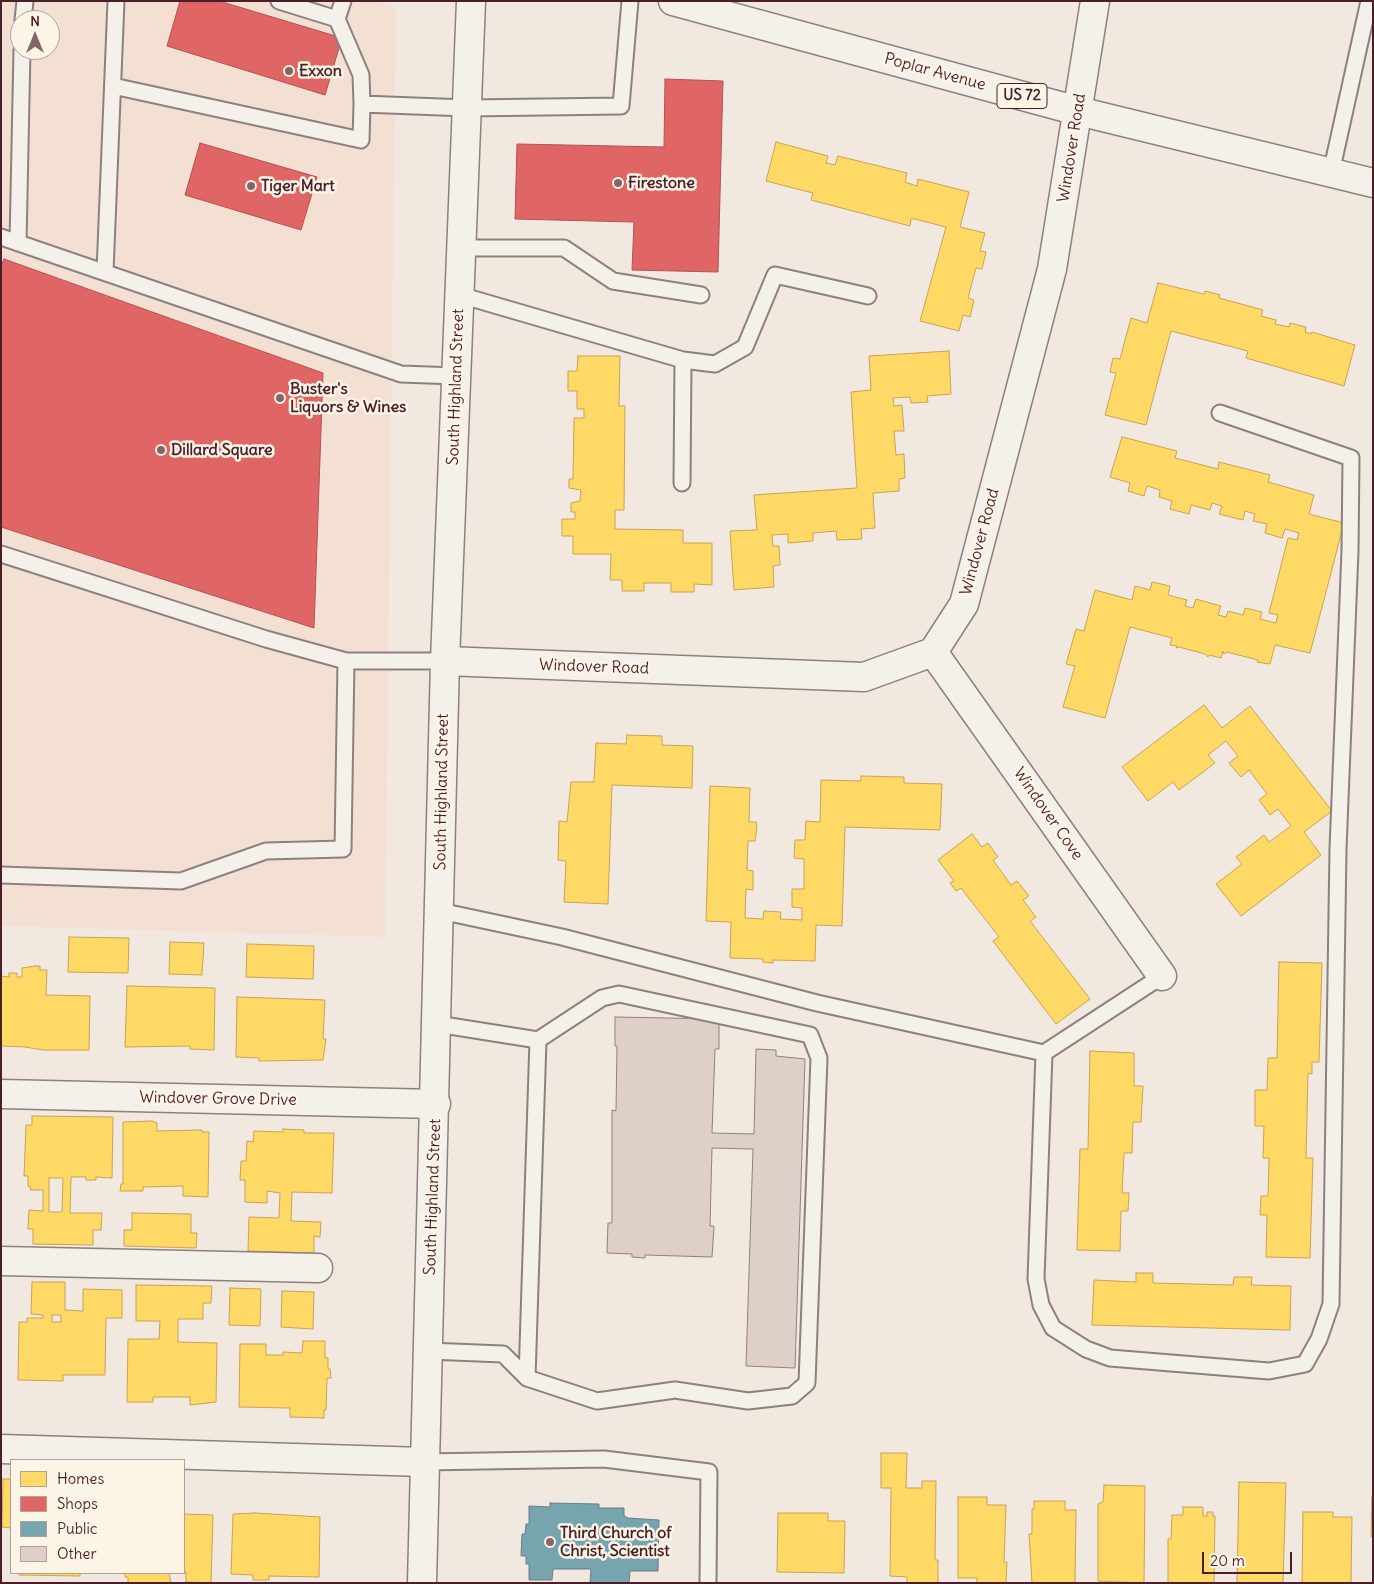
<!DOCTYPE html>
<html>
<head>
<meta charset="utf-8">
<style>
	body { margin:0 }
	#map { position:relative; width:1374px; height:1584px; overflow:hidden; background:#f1e8e0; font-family:Delius,sans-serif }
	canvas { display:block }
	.frame { position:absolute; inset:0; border:2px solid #4a1f2b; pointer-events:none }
	.legend { position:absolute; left:10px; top:1459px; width:175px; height:115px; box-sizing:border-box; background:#fcf5e5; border:1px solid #b59f9b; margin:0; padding:6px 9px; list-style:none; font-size:15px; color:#4a1f2b }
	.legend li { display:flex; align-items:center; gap:10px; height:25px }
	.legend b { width:25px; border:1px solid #b59f9b }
	.north { position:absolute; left:10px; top:10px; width:50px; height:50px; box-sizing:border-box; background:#fcf5e5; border:1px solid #b59f9b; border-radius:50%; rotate:0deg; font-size:14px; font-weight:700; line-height:20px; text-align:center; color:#4a1f2b }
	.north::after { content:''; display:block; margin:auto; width:18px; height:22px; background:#84656a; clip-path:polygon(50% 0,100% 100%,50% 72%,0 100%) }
	.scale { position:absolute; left:1202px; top:1552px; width:90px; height:22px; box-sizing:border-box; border:2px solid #4a1f2b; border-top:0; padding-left:6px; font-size:15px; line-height:18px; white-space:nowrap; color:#4a1f2b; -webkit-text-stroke:4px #fcf5e5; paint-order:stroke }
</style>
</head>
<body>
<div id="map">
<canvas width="1374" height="1584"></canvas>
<div class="frame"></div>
<ul class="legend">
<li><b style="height:14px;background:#ffd966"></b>Homes</li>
<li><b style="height:14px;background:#e06666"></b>Shops</li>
<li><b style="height:14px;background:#76a5af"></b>Public</li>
<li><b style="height:14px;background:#dfcfc9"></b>Other</li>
</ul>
<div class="north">N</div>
<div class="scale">20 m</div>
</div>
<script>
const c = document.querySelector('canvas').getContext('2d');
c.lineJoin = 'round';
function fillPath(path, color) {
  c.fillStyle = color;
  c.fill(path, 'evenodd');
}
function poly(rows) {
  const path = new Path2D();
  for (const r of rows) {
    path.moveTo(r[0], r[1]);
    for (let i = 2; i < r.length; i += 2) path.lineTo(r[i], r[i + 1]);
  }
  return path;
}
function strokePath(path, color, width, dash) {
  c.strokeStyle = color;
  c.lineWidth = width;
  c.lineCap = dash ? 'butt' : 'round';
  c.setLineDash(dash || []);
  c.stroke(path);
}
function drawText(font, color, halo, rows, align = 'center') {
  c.font = font + ' Delius,sans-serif';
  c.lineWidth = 5;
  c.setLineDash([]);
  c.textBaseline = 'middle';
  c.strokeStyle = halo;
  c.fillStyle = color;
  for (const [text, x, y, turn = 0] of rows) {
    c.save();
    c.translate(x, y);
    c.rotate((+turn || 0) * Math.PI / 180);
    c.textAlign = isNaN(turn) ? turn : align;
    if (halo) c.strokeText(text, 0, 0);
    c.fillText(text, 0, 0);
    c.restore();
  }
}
fillPath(poly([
	[1,1,376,1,396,8,385,937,1,926],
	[20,20,50,20,50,50,20,50]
]), '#f4e0d3');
const homes = poly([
	[776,142,828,156,826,163,835,165,838,156,907,173,905,182,917,186,918,179,969,192,960,227,985,233,980,251,986,252,982,269,976,268,968,298,974,300,970,317,963,315,959,331,920,321,946,227,915,219,911,219,910,226,811,200,813,193,766,181,776,142],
	[1158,283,1204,294,1205,291,1220,295,1219,298,1263,310,1261,316,1276,320,1275,324,1289,327,1290,323,1306,327,1305,332,1311,334,1312,332,1355,345,1344,386,1246,358,1248,351,1171,331,1146,425,1105,415,1116,373,1110,372,1113,358,1120,359,1131,318,1147,323,1158,283],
	[949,351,951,394,927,396,928,402,911,403,910,397,893,398,894,406,902,405,904,431,894,431,896,455,904,454,905,478,899,479,899,491,873,493,875,528,861,529,862,539,837,540,836,531,813,533,813,541,788,543,788,534,772,535,773,546,779,546,780,565,773,566,774,587,734,590,730,531,757,530,754,495,857,488,851,392,871,390,869,356,949,351],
	[578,356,620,356,619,406,625,406,624,510,615,510,615,529,683,530,683,543,712,543,712,585,694,584,694,592,671,592,671,583,644,583,644,591,622,591,622,580,610,580,611,554,573,554,573,536,562,536,562,519,575,519,575,512,571,512,571,503,580,501,581,490,569,488,569,479,573,479,574,418,584,418,584,409,577,409,577,391,568,391,568,371,577,371,578,356],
	[1122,437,1177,451,1175,458,1218,469,1219,462,1270,475,1268,482,1314,495,1309,514,1344,523,1310,653,1275,645,1270,664,1257,662,1258,660,1227,652,1224,654,1223,651,1221,658,1209,655,1208,657,1205,654,1179,647,1176,648,1177,646,1170,645,1172,638,1130,627,1105,718,1063,707,1075,666,1066,664,1076,629,1084,631,1095,590,1132,600,1135,586,1150,590,1152,582,1170,586,1168,595,1187,600,1185,606,1193,608,1196,599,1221,606,1218,615,1226,617,1228,611,1243,615,1245,608,1262,612,1260,619,1276,623,1278,615,1269,613,1288,538,1297,540,1299,533,1285,529,1282,538,1265,533,1267,524,1253,521,1255,514,1245,511,1243,520,1219,514,1222,506,1212,503,1210,510,1191,505,1189,514,1170,509,1172,501,1159,497,1160,490,1147,486,1144,496,1128,491,1130,483,1110,477,1122,437],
	[1204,705,1222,728,1250,706,1332,811,1304,832,1321,855,1241,916,1216,884,1242,864,1236,857,1264,835,1269,842,1291,826,1278,809,1270,815,1259,800,1267,794,1249,770,1241,777,1229,763,1238,756,1226,741,1208,755,1215,763,1179,790,1173,782,1148,801,1122,767,1204,705],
	[627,735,662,736,662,745,693,746,692,788,612,785,608,904,564,902,566,861,558,860,559,821,567,822,571,782,594,782,596,743,626,744,627,735],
	[861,776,904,777,904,783,942,784,940,830,845,827,842,926,816,925,815,961,773,960,773,963,763,962,763,959,730,958,731,922,706,921,710,786,750,788,749,822,756,822,757,827,755,841,748,841,747,870,753,871,753,890,746,889,745,918,763,919,764,911,781,912,780,919,802,920,802,908,792,907,792,889,804,889,804,859,794,858,795,840,805,840,806,821,820,822,821,780,861,781,861,776],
	[972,834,982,847,988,843,998,857,993,860,1011,885,1017,881,1029,896,1023,900,1036,917,1030,921,1090,999,1056,1024,993,941,999,937,961,888,956,891,950,883,954,881,938,860,972,834],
	[69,937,129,938,128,973,68,972,69,937],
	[170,942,204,943,202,975,169,974,170,942],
	[247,944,314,946,313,979,246,977,247,944],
	[1279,962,1322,963,1319,1062,1312,1062,1312,1074,1308,1073,1306,1158,1313,1158,1310,1258,1266,1257,1267,1215,1260,1215,1261,1196,1268,1196,1269,1158,1263,1158,1264,1126,1255,1126,1255,1090,1267,1090,1268,1058,1277,1058,1279,962],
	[35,966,40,966,40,970,47,970,46,995,90,996,89,1050,44,1050,25,1047,1,1046,1,976,9,977,9,973,17,973,17,977,22,977,22,968,35,966],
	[127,986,215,988,214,1050,190,1049,190,1046,125,1047,127,986],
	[237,997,325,1000,323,1039,326,1039,323,1060,259,1061,259,1058,236,1057,237,997],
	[1090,1051,1134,1053,1134,1086,1143,1086,1141,1122,1133,1122,1132,1153,1124,1153,1122,1193,1129,1193,1128,1211,1121,1211,1120,1251,1077,1250,1080,1149,1088,1149,1090,1051],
	[32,1116,113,1117,112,1178,96,1177,96,1180,86,1180,86,1177,71,1177,70,1213,102,1213,101,1230,93,1230,93,1245,33,1244,33,1229,28,1229,29,1210,43,1211,43,1190,30,1190,31,1187,28,1186,28,1176,24,1176,26,1125,32,1125,32,1116],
	[49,1178,63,1178,62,1212,49,1212,49,1178],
	[152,1121,157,1123,157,1131,202,1130,202,1132,209,1132,208,1197,183,1196,183,1186,143,1187,143,1191,120,1191,121,1184,123,1184,123,1122,152,1121],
	[283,1129,304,1130,304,1133,334,1133,332,1193,292,1192,291,1221,321,1222,320,1237,314,1236,314,1253,248,1251,249,1217,279,1218,280,1193,267,1191,267,1203,245,1202,245,1180,240,1180,241,1161,246,1161,247,1141,253,1142,254,1131,283,1132,283,1129],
	[132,1213,191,1214,191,1233,197,1233,196,1248,124,1246,124,1230,132,1230,132,1213],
	[1136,1273,1153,1273,1153,1283,1233,1285,1234,1277,1252,1277,1251,1285,1291,1286,1290,1330,1092,1325,1094,1280,1136,1282,1136,1273],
	[32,1282,65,1282,65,1310,83,1311,83,1289,122,1290,122,1318,106,1318,105,1375,63,1375,63,1381,18,1380,19,1322,27,1322,27,1318,43,1318,43,1315,31,1314,32,1282],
	[52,1315,61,1315,61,1322,52,1322,52,1315],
	[136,1285,212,1286,211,1303,203,1303,203,1319,178,1319,178,1342,217,1343,216,1402,190,1405,190,1397,153,1397,153,1402,127,1402,128,1339,159,1339,160,1321,136,1321,136,1285],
	[230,1288,261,1289,260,1326,229,1325,230,1288],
	[282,1291,314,1292,313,1329,281,1327,282,1291],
	[303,1341,325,1341,325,1358,328,1358,328,1369,330,1369,331,1378,327,1378,326,1410,324,1410,324,1418,290,1417,290,1408,239,1407,240,1344,266,1344,266,1355,283,1355,283,1352,302,1353,303,1341],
	[881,1453,907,1453,906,1488,922,1488,922,1481,936,1481,935,1560,938,1560,938,1583,907,1583,907,1577,890,1576,891,1488,881,1488,881,1453],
	[3,1479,11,1479,11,1528,2,1527,3,1479],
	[1239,1482,1286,1483,1283,1583,1237,1583,1239,1482],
	[1104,1485,1145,1486,1144,1583,1098,1581,1098,1504,1103,1502,1104,1485],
	[958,1497,987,1497,987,1505,1006,1505,1004,1562,1007,1562,1006,1583,977,1583,977,1578,958,1578,958,1497],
	[1372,1497,1373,1537,1371,1537,1372,1497],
	[1034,1501,1065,1501,1065,1510,1076,1510,1075,1583,1032,1583,1029,1534,1032,1534,1032,1509,1034,1509,1034,1501],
	[1183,1507,1203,1507,1203,1516,1207,1516,1207,1512,1213,1512,1213,1516,1215,1516,1214,1583,1168,1583,1168,1539,1171,1539,1172,1515,1183,1515,1183,1507],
	[1303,1512,1333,1512,1333,1517,1352,1517,1351,1583,1302,1583,1303,1512],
	[255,1513,320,1517,319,1577,269,1576,269,1580,253,1580,253,1575,231,1574,233,1514,255,1513],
	[778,1513,828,1513,828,1521,845,1521,844,1573,777,1572,778,1513],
	[184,1514,213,1515,211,1583,186,1582,186,1572,184,1572,184,1514],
	[19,1573,80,1573,80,1576,19,1575,19,1573],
	[125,1573,169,1573,171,1583,128,1583,128,1577,125,1577,125,1573]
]);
fillPath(homes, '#ffd966');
strokePath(homes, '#c9a154', 1);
const shops = poly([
	[180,1,219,1,342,38,325,95,167,46,180,1],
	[665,79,723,81,718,272,632,270,634,222,515,219,517,144,664,147,665,79],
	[200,143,317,177,301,230,185,195,200,143],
	[4,259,323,373,314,628,1,527,1,266,4,259]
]);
fillPath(shops, '#e06666');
strokePath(shops, '#b35154', 1);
const public = poly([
	[550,1503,599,1504,599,1508,624,1508,624,1516,628,1518,659,1520,658,1571,630,1571,629,1583,590,1583,591,1569,553,1569,552,1580,529,1580,529,1564,526,1564,526,1556,521,1556,522,1534,525,1534,526,1524,529,1524,529,1506,550,1507,550,1503]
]);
fillPath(public, '#76a5af');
strokePath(public, '#697d87', 1);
const building = poly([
	[615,1017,719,1019,719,1049,715,1049,712,1133,754,1134,756,1049,776,1050,776,1056,805,1059,795,1368,746,1366,753,1149,712,1148,710,1226,714,1226,712,1257,645,1255,645,1258,632,1257,632,1254,607,1253,608,1223,612,1223,612,1110,616,1111,617,1046,615,1046,615,1017]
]);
fillPath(building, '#dfcfc9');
strokePath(building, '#8d8180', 1);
const service = poly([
	[279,1,337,19,343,1],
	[337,19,361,75,362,104,467,108,621,106,630,1],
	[23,20,25,1],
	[113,86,361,140,362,104],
	[1331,173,1369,1],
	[1,237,401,374,456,376],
	[18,243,22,50],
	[462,248,564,248,613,281,701,295],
	[105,272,116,1],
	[460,295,683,360,682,483],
	[683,360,715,364,745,347,775,275,868,296],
	[1,554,266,639,346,661,445,661],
	[1,875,181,881,266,851,343,849,346,661],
	[440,911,562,937,817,1003,1044,1053],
	[1162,976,1044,1053,1036,1279,1041,1305,1053,1328,1086,1349,1110,1358,1269,1371,1305,1364,1319,1339,1331,1304,1338,849,1350,551,1351,458,1220,413],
	[428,1351,503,1354,527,1378,597,1401,675,1390,748,1401,792,1396,807,1383,819,1058,810,1035,619,994,602,998,538,1040,437,1024],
	[527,1378,538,1040],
	[424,1462,604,1459,709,1472,708,1583]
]);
const minor = poly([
	[933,652,1162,976],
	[445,661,864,677,933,652,964,604,1052,269,1095,1],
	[1,1094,436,1104],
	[1,1261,318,1268],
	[1,1449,424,1462]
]);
const secondary = poly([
	[422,1583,445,661,471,1]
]);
const primary = poly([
	[673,1,1078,111,1373,183]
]);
strokePath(service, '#8d8180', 19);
strokePath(minor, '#8d8180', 31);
strokePath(secondary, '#8d8180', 31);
strokePath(primary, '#8d8180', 31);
strokePath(service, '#f4f0ea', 15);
strokePath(minor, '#f4f0ea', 28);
strokePath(secondary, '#f4f0ea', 28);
strokePath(primary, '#f4f0ea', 28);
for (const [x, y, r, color] of [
	[289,71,5,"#84656a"],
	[618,183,5,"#84656a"],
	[251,186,5,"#84656a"],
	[280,398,5,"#84656a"],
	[161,450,5,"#84656a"],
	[550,1542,5,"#84656a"]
]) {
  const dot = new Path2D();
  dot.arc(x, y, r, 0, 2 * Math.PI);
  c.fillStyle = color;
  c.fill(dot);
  strokePath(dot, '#fcf5e5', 2);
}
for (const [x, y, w] of [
	[1022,96,50]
]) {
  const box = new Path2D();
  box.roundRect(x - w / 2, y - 12.5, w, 25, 4);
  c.fillStyle = '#fcf5e5';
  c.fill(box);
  strokePath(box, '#4a1f2b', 1);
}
drawText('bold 15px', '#4a1f2b', null, [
	["US 72",1022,96]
]);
drawText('bold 16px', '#4a1f2b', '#fcf5e5', [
	["Exxon",299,71],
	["Firestone",628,183],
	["Tiger Mart",261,186],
	["Buster's",290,389],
	["Liquors & Wines",290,407],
	["Dillard Square",171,450],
	["Third Church of",560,1533],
	["Christ, Scientist",560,1551]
], 'left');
drawText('16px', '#4a1f2b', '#fcf5e5', [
	["Poplar Avenue",935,72,15],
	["Windover Road",1072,148,-81],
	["South Highland Street",456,387,-88],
	["Windover Road",980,542,-75],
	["Windover Road",594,667,2],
	["South Highland Street",442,792,-89],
	["Windover Cove",1048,814,55],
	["Windover Grove Drive",218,1099,1],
	["South Highland Street",433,1197,-88]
]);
</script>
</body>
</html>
